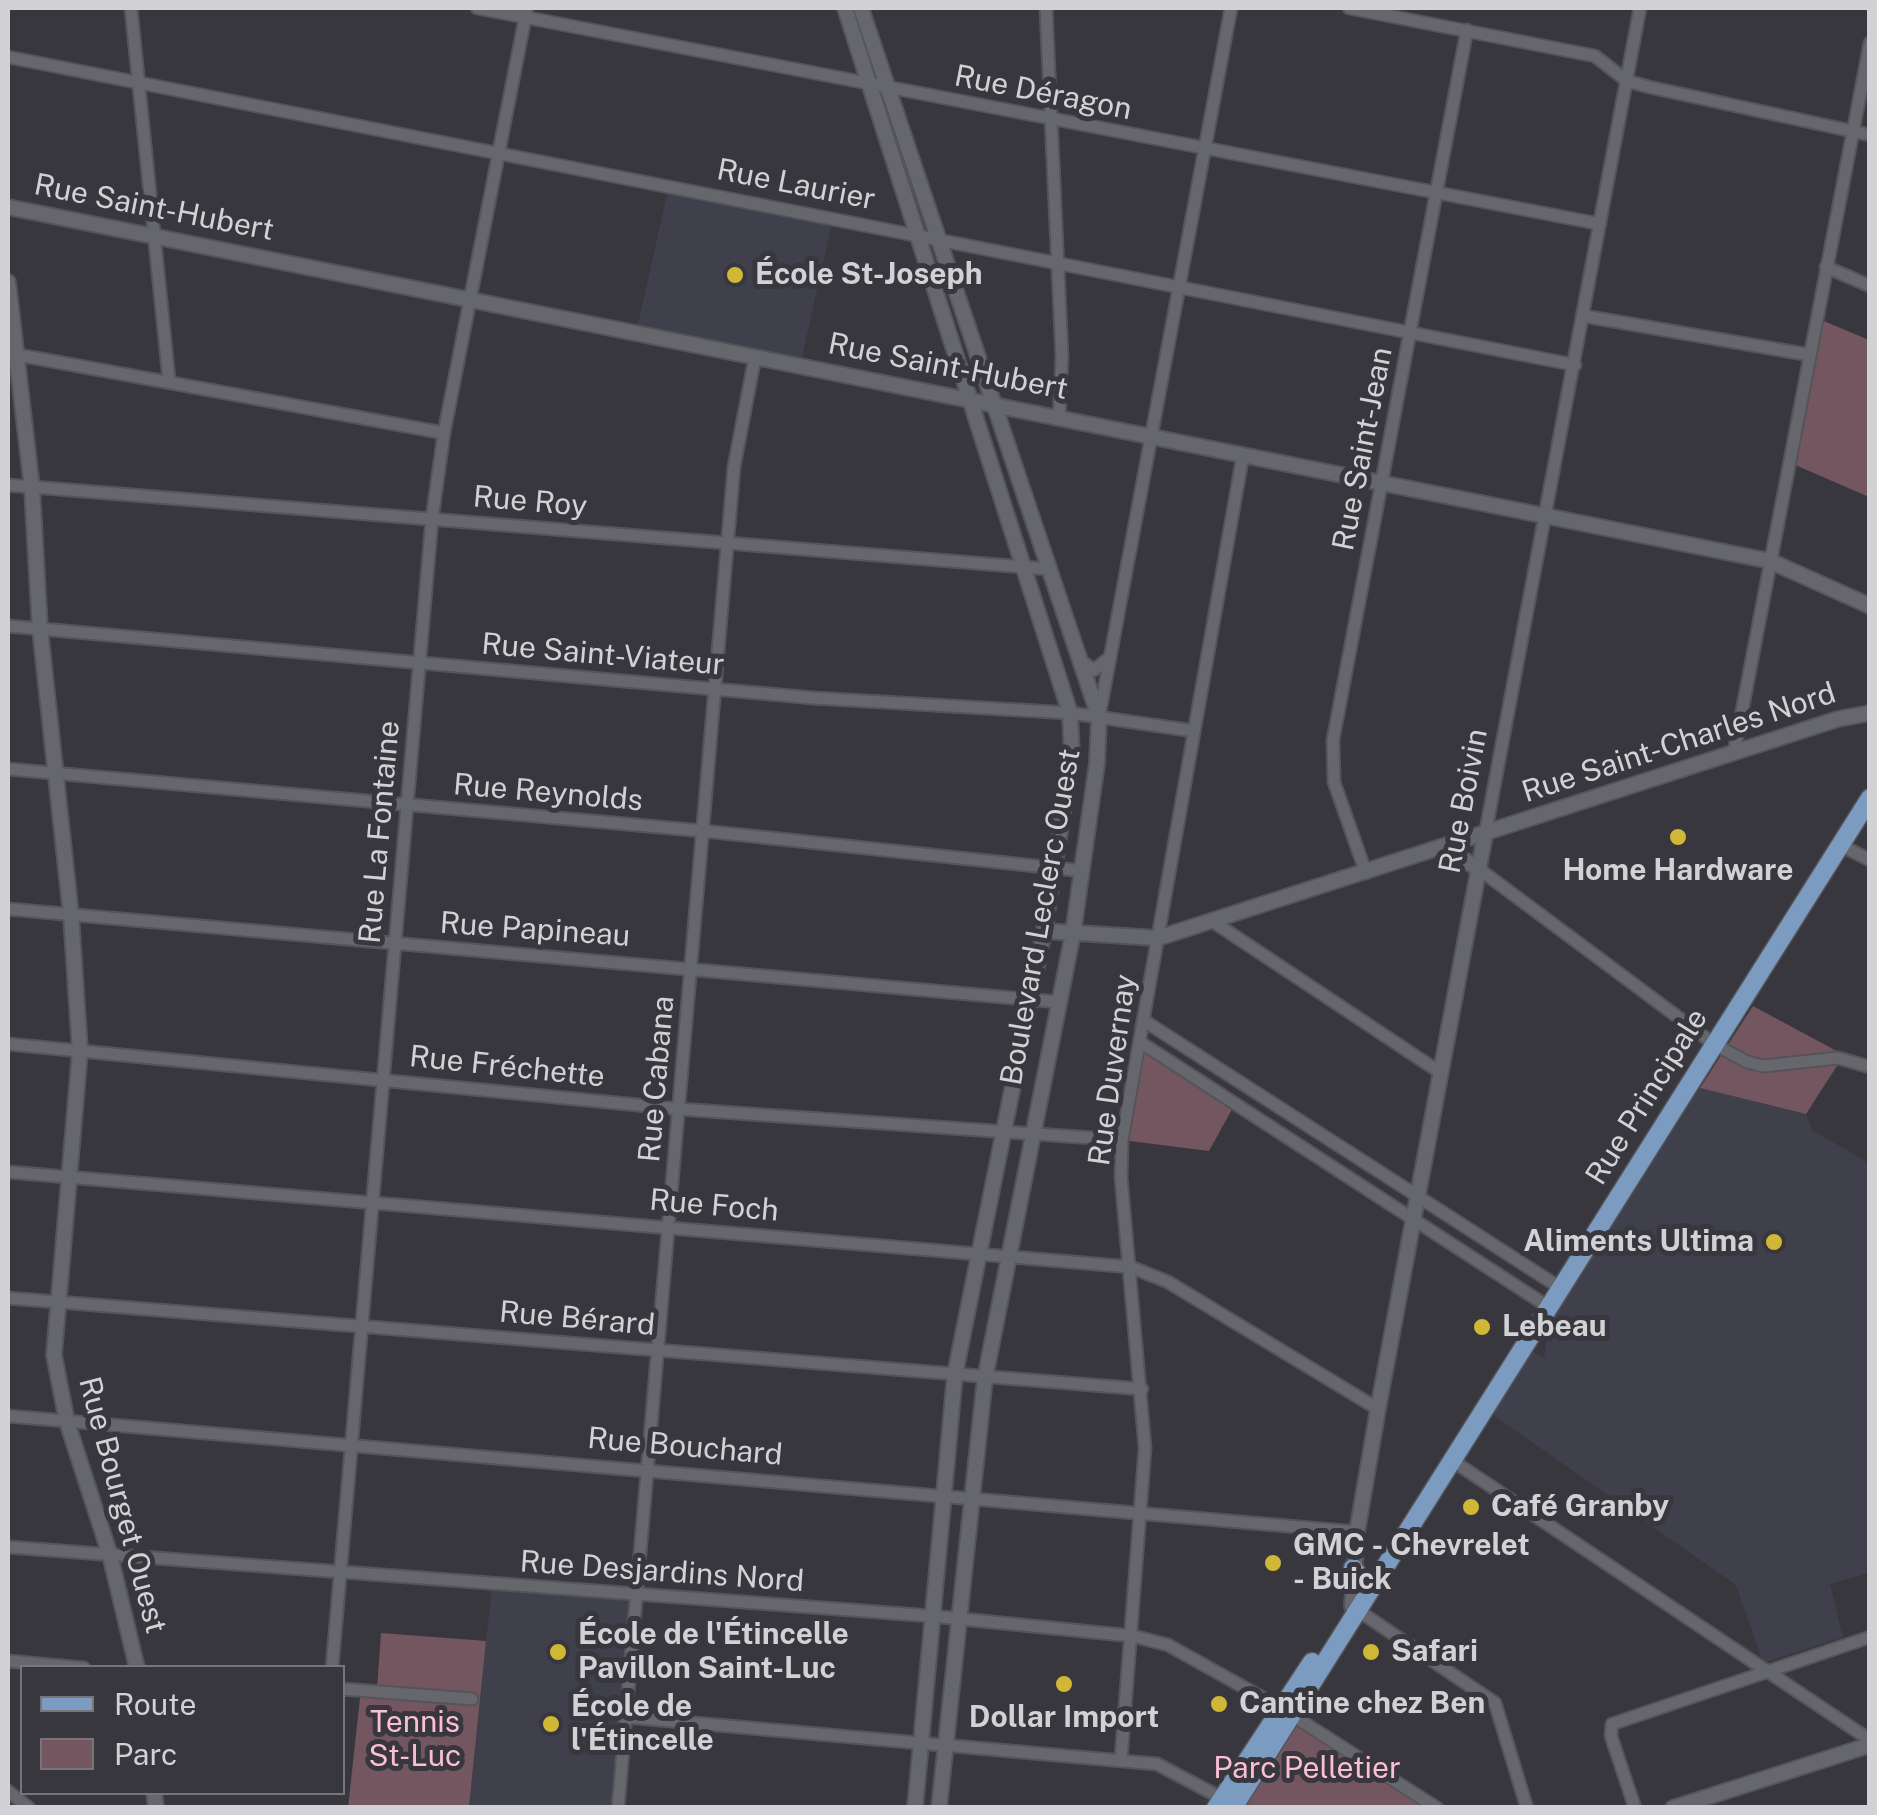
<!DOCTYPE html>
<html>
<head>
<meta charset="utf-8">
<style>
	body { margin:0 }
	#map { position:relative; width:1877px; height:1815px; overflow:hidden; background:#37373d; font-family:"Public Sans",sans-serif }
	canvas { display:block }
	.frame { position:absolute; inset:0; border:10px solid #d2d2d6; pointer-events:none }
	.legend { position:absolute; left:20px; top:1665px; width:325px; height:130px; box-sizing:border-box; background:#37373d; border:2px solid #75757a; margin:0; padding:12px 18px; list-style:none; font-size:30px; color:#d2d2d6 }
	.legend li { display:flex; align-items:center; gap:20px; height:50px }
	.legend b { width:50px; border:2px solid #75757a }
</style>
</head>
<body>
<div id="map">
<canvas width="1877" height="1815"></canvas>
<div class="frame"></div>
<ul class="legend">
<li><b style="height:12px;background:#7b9bc1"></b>Route</li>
<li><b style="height:28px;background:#745661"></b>Parc</li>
</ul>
</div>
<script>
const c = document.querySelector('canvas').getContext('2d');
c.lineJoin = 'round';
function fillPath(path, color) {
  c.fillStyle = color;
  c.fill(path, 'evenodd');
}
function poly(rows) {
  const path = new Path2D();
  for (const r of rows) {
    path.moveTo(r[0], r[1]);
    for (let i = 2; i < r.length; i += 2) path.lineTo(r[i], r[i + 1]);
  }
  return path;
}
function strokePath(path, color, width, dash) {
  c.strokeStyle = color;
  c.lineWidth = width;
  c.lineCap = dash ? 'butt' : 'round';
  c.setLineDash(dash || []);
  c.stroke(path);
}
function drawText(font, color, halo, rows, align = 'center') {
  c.font = font + ' "Public Sans",sans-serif';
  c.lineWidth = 10;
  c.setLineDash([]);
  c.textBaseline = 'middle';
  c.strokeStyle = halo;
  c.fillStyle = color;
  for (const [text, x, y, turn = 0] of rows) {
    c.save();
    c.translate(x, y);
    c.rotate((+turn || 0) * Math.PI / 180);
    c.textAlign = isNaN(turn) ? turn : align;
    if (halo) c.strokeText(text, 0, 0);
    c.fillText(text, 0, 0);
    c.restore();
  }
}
fillPath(poly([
	[669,186,833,218,800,366,636,333],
	[1700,1088,1806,1114,1812,1130,1869,1163,1869,1573,1830,1584,1843,1637,1763,1663,1736,1585,1489,1412,1528,1349,1544,1358,1550,1313],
	[492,1585,636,1596,618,1807,469,1808]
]), '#40404c');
fillPath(poly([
	[1819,319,1869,340,1869,497,1793,464],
	[1753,1006,1844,1055,1806,1114,1700,1088],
	[1140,1042,1235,1104,1209,1151,1122,1140],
	[381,1633,486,1641,469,1807,348,1808,361,1689,377,1689],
	[1294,1715,1437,1808,1236,1808]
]), '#745661');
const minor = poly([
	[131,8,169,380],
	[477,8,1600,224],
	[1046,8,1062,357,1059,418],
	[1349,8,1595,56,1627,81,1649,87,1870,135],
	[8,57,1575,365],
	[1826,267,1870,286],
	[1584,316,1810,355],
	[8,353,444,433],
	[8,485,1049,569],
	[8,626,814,698,1070,713,1194,731],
	[1081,661,1094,670,1109,658],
	[1099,717,1231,8],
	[1734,753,1870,43],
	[8,769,704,831,1083,871],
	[1485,835,1640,8],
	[1840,845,1870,860],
	[1479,869,1714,1044,1747,1062,1763,1066,1838,1058,1870,1067],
	[1366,873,1334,782,1333,740,1467,30],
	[8,909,1059,1002],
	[1212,921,1441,1073],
	[1143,1020,1559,1287],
	[1140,1042,1547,1306],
	[8,1044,679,1109,1122,1140],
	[8,1172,1131,1267,1168,1282,1378,1409],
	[8,1298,1142,1389],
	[8,1416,1357,1532],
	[1450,1459,1870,1740],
	[8,1547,931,1616,1133,1636,1168,1645,1281,1708,1437,1808],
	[1353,1607,1495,1703,1527,1808],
	[8,1661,84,1668],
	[332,1668,432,519,444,433,527,8],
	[342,1689,472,1699],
	[626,1717,1157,1764,1227,1801],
	[1121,1759,1145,1448,1121,1177,1122,1140,1243,455],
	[8,1791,29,1808],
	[618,1808,734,467,755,357],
	[1635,1808,1611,1736,1612,1724,1870,1637]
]);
const tertiary = poly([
	[845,8,1070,713,1072,757,1044,931,955,1374,915,1808],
	[861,8,1099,717,1097,763,1073,933,985,1378,939,1808],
	[8,207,1770,561,1870,606],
	[8,282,32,488,40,629,71,915,80,1051,54,1355,67,1422,110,1555,137,1668],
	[1445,848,1479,869],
	[1044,931,1158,938,1838,719,1870,713],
	[1352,1606,1357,1532,1378,1409,1485,835],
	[154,1792,156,1808],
	[1673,1808,1870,1745]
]);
const primary = poly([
	[1353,1568,1364,1582,1375,1578],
	[1216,1808,1312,1662],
	[1233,1808,1870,798]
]);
strokePath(minor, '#545459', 15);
strokePath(tertiary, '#545459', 18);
strokePath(primary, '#545459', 21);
strokePath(minor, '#66676d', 11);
strokePath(tertiary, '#66676d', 14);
strokePath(primary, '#7b9bc1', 18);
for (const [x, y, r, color] of [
	[735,275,10,"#d1b736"],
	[1678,837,10,"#d1b736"],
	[1774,1242,10,"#d1b736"],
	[1482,1327,10,"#d1b736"],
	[1471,1507,10,"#d1b736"],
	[1273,1563,10,"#d1b736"],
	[558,1652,10,"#d1b736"],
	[1371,1652,10,"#d1b736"],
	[1064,1684,10,"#d1b736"],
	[1219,1704,10,"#d1b736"],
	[551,1724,10,"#d1b736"]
]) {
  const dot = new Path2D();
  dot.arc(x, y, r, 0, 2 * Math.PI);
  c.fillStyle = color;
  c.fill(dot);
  strokePath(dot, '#37373d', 4);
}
drawText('30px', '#d2d2d6', '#37373d', [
	["Rue Déragon",1043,93,11],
	["Rue Laurier",796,185,11],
	["Rue Saint-Hubert",154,208,11],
	["Rue Saint-Hubert",948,367,11],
	["Rue Saint-Jean",1363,449,-79],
	["Rue Roy",530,502,5],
	["Rue Saint-Viateur",603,655,5],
	["Rue Saint-Charles Nord",1679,743,-18],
	["Rue Reynolds",548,793,5],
	["Rue Boivin",1464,801,-79],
	["Rue La Fontaine",380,832,-85],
	["Boulevard Leclerc Ouest",1041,917,-80],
	["Rue Papineau",535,930,4],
	["Rue Fréchette",507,1067,6],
	["Rue Duvernay",1113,1070,-82],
	["Rue Cabana",657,1079,-85],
	["Rue Principale",1647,1097,-58],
	["Rue Foch",714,1206,5],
	["Rue Bérard",577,1319,5],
	["Rue Bouchard",685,1447,5],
	["Rue Bourget Ouest",122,1505,75],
	["Rue Desjardins Nord",662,1572,4]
]);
drawText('bold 30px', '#d2d2d6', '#37373d', [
	["École St-Joseph",755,275],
	["Home Hardware",1678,871,"center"],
	["Aliments Ultima",1754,1242,"right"],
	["Lebeau",1502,1327],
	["Café Granby",1491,1507],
	["GMC - Chevrelet",1293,1546],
	["- Buick",1293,1580],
	["École de l'Étincelle",578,1635],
	["Pavillon Saint-Luc",578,1669],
	["Safari",1391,1652],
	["Cantine chez Ben",1239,1704],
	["École de",571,1707],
	["l'Étincelle",571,1741],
	["Dollar Import",1064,1718,"center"]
], 'left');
drawText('30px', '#fabfd5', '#37373d', [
	["Tennis",415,1723],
	["St-Luc",415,1757],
	["Parc Pelletier",1307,1769]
]);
</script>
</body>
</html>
